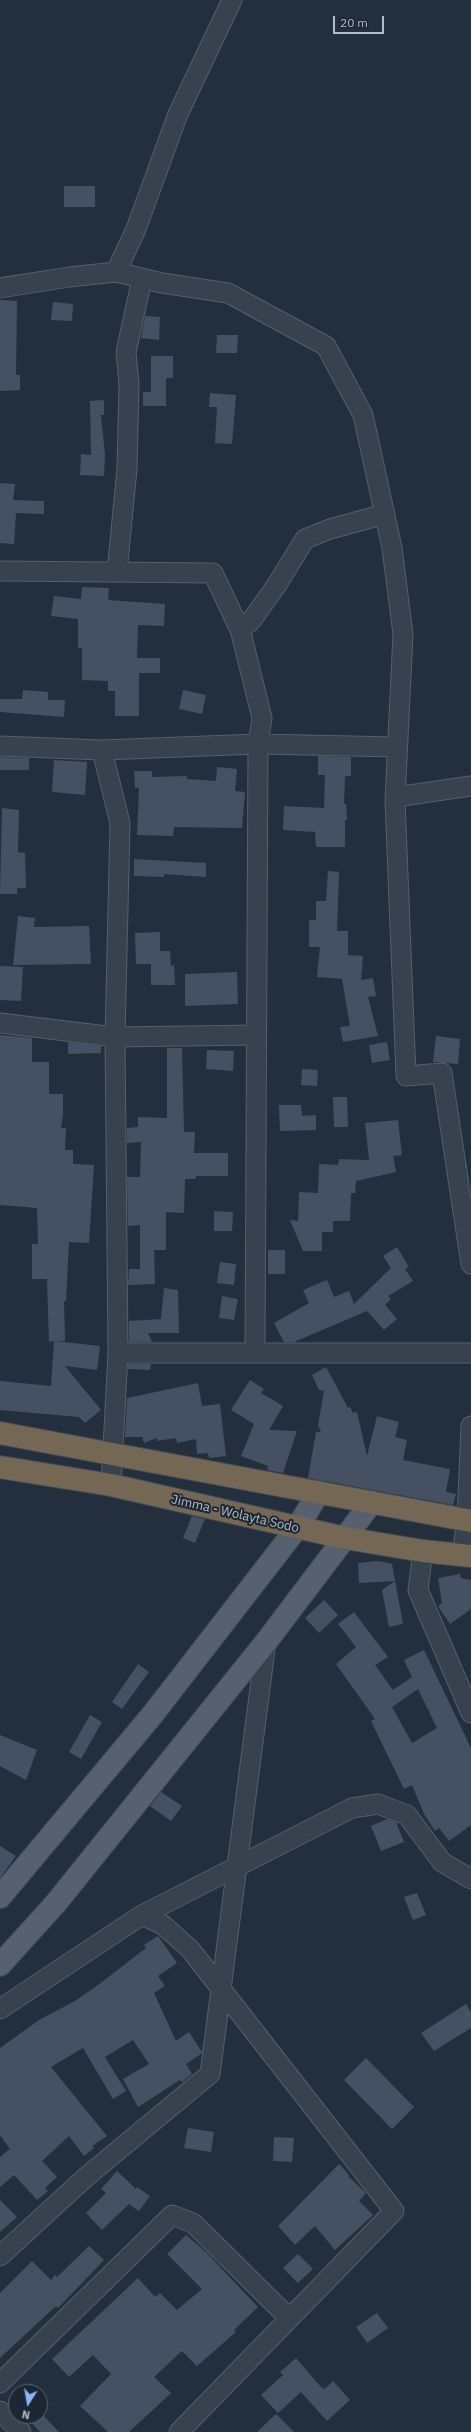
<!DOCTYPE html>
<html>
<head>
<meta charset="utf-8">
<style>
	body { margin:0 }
	#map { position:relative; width:471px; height:2432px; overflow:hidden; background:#242f3e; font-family:"IBM Plex Sans",sans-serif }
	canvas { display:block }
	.north { position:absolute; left:8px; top:2384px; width:40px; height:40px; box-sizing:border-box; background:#1d2633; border:1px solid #59626f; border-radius:50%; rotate:191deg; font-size:11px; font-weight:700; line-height:16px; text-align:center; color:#b4bcc9 }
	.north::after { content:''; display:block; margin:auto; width:14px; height:18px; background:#8ab4f8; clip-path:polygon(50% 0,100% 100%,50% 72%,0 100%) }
	.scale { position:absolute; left:333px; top:16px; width:51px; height:18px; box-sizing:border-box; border:2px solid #b4bcc9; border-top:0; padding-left:5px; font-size:12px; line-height:14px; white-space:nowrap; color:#b4bcc9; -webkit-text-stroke:3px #1d2633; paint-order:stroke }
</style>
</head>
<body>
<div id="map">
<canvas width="471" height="2432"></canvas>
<div class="north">N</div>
<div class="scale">20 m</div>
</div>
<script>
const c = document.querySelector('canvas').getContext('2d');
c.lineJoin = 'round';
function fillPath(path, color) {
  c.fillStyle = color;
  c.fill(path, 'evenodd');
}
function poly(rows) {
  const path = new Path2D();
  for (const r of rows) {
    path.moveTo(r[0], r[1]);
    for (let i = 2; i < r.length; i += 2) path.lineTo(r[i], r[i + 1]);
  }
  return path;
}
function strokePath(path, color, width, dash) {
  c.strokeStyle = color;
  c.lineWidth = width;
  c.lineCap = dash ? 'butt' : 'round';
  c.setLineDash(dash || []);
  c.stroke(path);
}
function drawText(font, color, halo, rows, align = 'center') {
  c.font = font + ' "IBM Plex Sans",sans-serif';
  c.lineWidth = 4;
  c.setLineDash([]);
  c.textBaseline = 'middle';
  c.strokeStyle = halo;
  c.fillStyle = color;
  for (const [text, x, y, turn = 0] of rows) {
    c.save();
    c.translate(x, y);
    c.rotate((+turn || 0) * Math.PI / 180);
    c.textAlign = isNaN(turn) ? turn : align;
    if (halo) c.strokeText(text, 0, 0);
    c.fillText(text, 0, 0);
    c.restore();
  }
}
fillPath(poly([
	[64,186,95,186,95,207,64,207],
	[0,300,17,301,16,375,20,375,20,390,0,391],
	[53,302,73,304,72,321,51,320],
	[145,316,160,317,159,340,141,338],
	[217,335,238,335,237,353,216,353],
	[151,356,173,356,173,378,166,378,166,406,143,406,143,392,151,392],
	[210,393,236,395,232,444,215,443,217,407,209,407],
	[104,400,104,415,101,415,105,455,104,476,80,475,81,454,91,455,90,401],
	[0,483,15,484,13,500,44,501,44,514,16,513,14,544,0,543],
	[82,587,109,588,108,600,165,604,164,626,138,625,137,658,160,658,160,673,139,673,139,716,115,716,115,691,108,691,108,681,82,680,82,648,78,648,78,619,51,616,54,596,81,599],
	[23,690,48,692,48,700,65,700,64,717,0,712,0,699,22,699],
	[183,690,206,695,202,714,179,709],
	[318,756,351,757,351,776,345,776,344,804,346,804,347,820,345,820,345,847,316,847,315,832,283,830,284,806,324,808,325,775,318,775],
	[0,757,29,758,29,770,0,770],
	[54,760,87,762,85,795,52,792],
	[217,767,237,769,235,791,245,792,242,828,174,827,173,836,137,835,139,788,135,788,134,771,152,771,152,777,187,776,187,779,216,781],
	[2,808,19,810,18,852,25,853,26,888,17,888,17,894,0,894],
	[134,859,206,863,206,877,164,874,164,877,134,876],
	[328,871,339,872,337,931,348,931,348,955,363,956,361,980,373,978,376,996,368,997,378,1036,343,1042,340,1027,350,1026,342,979,317,977,320,947,309,947,309,920,316,920,316,901,326,901],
	[18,916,35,918,34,927,89,926,91,964,13,965],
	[160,932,160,951,170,951,171,966,174,965,175,985,151,985,151,964,136,964,135,933],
	[0,966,23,967,21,1001,0,1000],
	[237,972,238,1004,185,1006,185,974],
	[0,1035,32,1038,32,1062,49,1062,49,1094,63,1094,63,1115,61,1128,66,1128,65,1150,73,1150,73,1164,94,1165,89,1243,69,1242,66,1301,64,1301,65,1341,55,1341,100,1346,97,1370,65,1366,101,1410,85,1423,79,1417,0,1410,0,1381,51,1386,54,1341,49,1342,47,1279,32,1279,32,1244,38,1244,37,1208,0,1205],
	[436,1036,460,1039,458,1064,433,1062],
	[68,1042,101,1046,101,1053,68,1054],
	[387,1042,390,1060,372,1063,369,1045],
	[167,1048,182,1048,184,1132,195,1132,194,1153,228,1153,228,1176,196,1176,195,1179,185,1179,184,1213,166,1212,166,1250,154,1250,155,1284,128,1285,129,1269,140,1269,140,1225,128,1226,127,1177,140,1177,141,1142,127,1143,127,1128,138,1127,138,1117,167,1118],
	[207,1050,234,1051,233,1071,206,1069],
	[302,1069,318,1070,317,1086,301,1085],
	[333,1097,347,1097,348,1127,334,1127],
	[279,1105,301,1105,302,1116,316,1115,316,1130,280,1131],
	[398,1120,402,1155,393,1156,396,1172,356,1181,355,1193,351,1193,350,1221,333,1221,333,1232,322,1232,322,1251,303,1251,290,1220,298,1221,299,1192,318,1193,319,1164,338,1165,339,1159,369,1160,365,1123],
	[214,1211,233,1212,232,1231,214,1231],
	[397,1247,409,1267,405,1269,413,1281,388,1296,391,1299,385,1305,397,1319,384,1330,367,1311,294,1342,284,1342,274,1323,309,1303,303,1290,327,1280,334,1297,349,1291,354,1304,391,1268,383,1256],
	[268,1250,285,1250,285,1274,268,1274],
	[220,1262,236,1264,234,1285,217,1283],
	[164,1288,178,1290,179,1333,148,1333,152,1342,129,1342,129,1321,161,1319],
	[222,1296,238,1299,234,1320,219,1318],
	[128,1364,151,1364,150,1370,128,1369],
	[326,1367,348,1408,350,1407,353,1413,357,1412,367,1456,377,1416,399,1422,395,1437,407,1440,403,1460,450,1469,446,1492,456,1494,453,1505,308,1478,316,1432,321,1432,318,1425,324,1391,319,1390,312,1375],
	[250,1380,264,1389,261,1393,283,1406,269,1430,297,1431,283,1473,267,1470,268,1466,241,1456,254,1424,231,1410],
	[198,1383,202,1406,220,1404,226,1456,209,1458,208,1453,197,1454,196,1439,177,1443,176,1438,157,1441,157,1438,144,1443,142,1437,125,1437,127,1398],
	[192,1516,205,1519,195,1543,183,1538],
	[378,1561,392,1564,403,1624,389,1627,382,1590,395,1581,359,1583,358,1563],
	[460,1574,461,1578,471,1580,471,1609,450,1624,438,1606,442,1603,438,1578],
	[324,1600,338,1615,319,1633,305,1618],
	[354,1612,388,1657,375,1665,393,1690,412,1677,404,1660,424,1650,471,1748,471,1825,449,1841,439,1828,435,1831,424,1814,412,1785,404,1789,371,1721,375,1719,336,1664,356,1647,338,1624],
	[418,1689,437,1728,412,1743,392,1707],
	[138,1664,149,1672,122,1709,112,1702],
	[90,1715,102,1722,81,1759,69,1752],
	[0,1735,37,1750,26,1780,0,1766],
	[161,1792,182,1806,171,1821,150,1806],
	[387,1819,396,1822,404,1842,381,1851,371,1826],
	[0,1846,16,1856,0,1878],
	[417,1893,426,1915,413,1920,404,1897],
	[158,1936,177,1963,158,1976,165,1986,154,1993,176,2041,189,2032,202,2052,201,2054,186,2064,192,2074,182,2082,180,2080,138,2107,123,2079,149,2064,133,2040,105,2057,126,2091,113,2099,83,2048,51,2067,107,2136,92,2146,94,2148,84,2156,69,2136,42,2161,57,2177,45,2188,48,2191,37,2200,14,2175,0,2187,0,2157,10,2149,0,2135,0,2048,39,2020,75,2001,98,1985,146,1948,144,1945],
	[466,2004,471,2012,471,2028,434,2051,421,2033],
	[366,2058,414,2107,392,2129,344,2080],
	[188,2128,214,2132,211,2152,184,2148],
	[274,2137,294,2138,292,2162,273,2161],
	[339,2164,349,2175,348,2176,366,2193,359,2201,373,2215,335,2250,315,2226,295,2245,278,2226],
	[117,2171,136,2189,137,2187,150,2196,139,2211,129,2204,102,2230,86,2213,106,2193,101,2189],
	[0,2200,17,2217,0,2232],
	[186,2235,206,2252,258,2307,234,2330,236,2332,197,2366,182,2351,154,2377,171,2393,129,2432,108,2432,80,2406,111,2374,93,2355,69,2377,52,2359,138,2278,155,2297,160,2293,177,2310,202,2289,167,2254],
	[89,2246,104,2260,58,2308,56,2306,0,2358,0,2293,32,2261,51,2280,55,2275,57,2277],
	[298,2254,313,2269,298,2283,283,2268],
	[377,2313,388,2328,367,2343,356,2327],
	[296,2358,321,2387,325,2389,333,2381,350,2400,327,2421,301,2392,278,2413,261,2395,283,2375,280,2372],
	[30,2383,38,2392,20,2392],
	[40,2412,59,2432,40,2432,26,2417,40,2416],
	[276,2414,294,2432,257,2432]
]), '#455162');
const minor = poly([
	[116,272,162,283,228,293,326,346,363,415,392,548,403,634,395,800,406,1076,442,1073,471,1264],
	[0,288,69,277,116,272,136,229,178,114,232,0],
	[0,571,213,573,241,632],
	[117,572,127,469,129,384,126,352,142,279],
	[0,746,102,750,258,744,397,747],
	[102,750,120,823,115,1037,118,1353,111,1485],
	[395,800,403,796,471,786],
	[0,1023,115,1037,255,1035],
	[118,1353,471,1353],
	[255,1353,258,744,262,718,240,629,251,621,276,586,305,539,330,529,385,514],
	[423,1551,418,1590,471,1713],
	[462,1555,467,1520,471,1426],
	[142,1915,163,1925,190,1949,394,2211,179,2432],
	[0,2009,142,1915,352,1808,378,1804,407,1815,442,1862,471,1879],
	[0,2256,86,2177,210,2074,266,1642],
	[0,2383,172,2215,193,2223,288,2317],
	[0,2411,21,2432]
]);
const major = poly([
	[0,1897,153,1714,297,1528,319,1492],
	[0,1965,56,1903,266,1642,372,1502]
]);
const highway = poly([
	[0,1433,471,1521],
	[0,1467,111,1485,345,1538,423,1551,471,1556]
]);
strokePath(minor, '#565f6c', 21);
strokePath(major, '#414a57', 24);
strokePath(highway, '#434c59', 24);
strokePath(minor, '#38414e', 19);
strokePath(major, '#56606e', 22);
strokePath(highway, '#746855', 22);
drawText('13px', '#b4bcc9', '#1d2633', [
	["Jimma - Wolayta Sodo",235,1514,13]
]);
</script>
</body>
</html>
